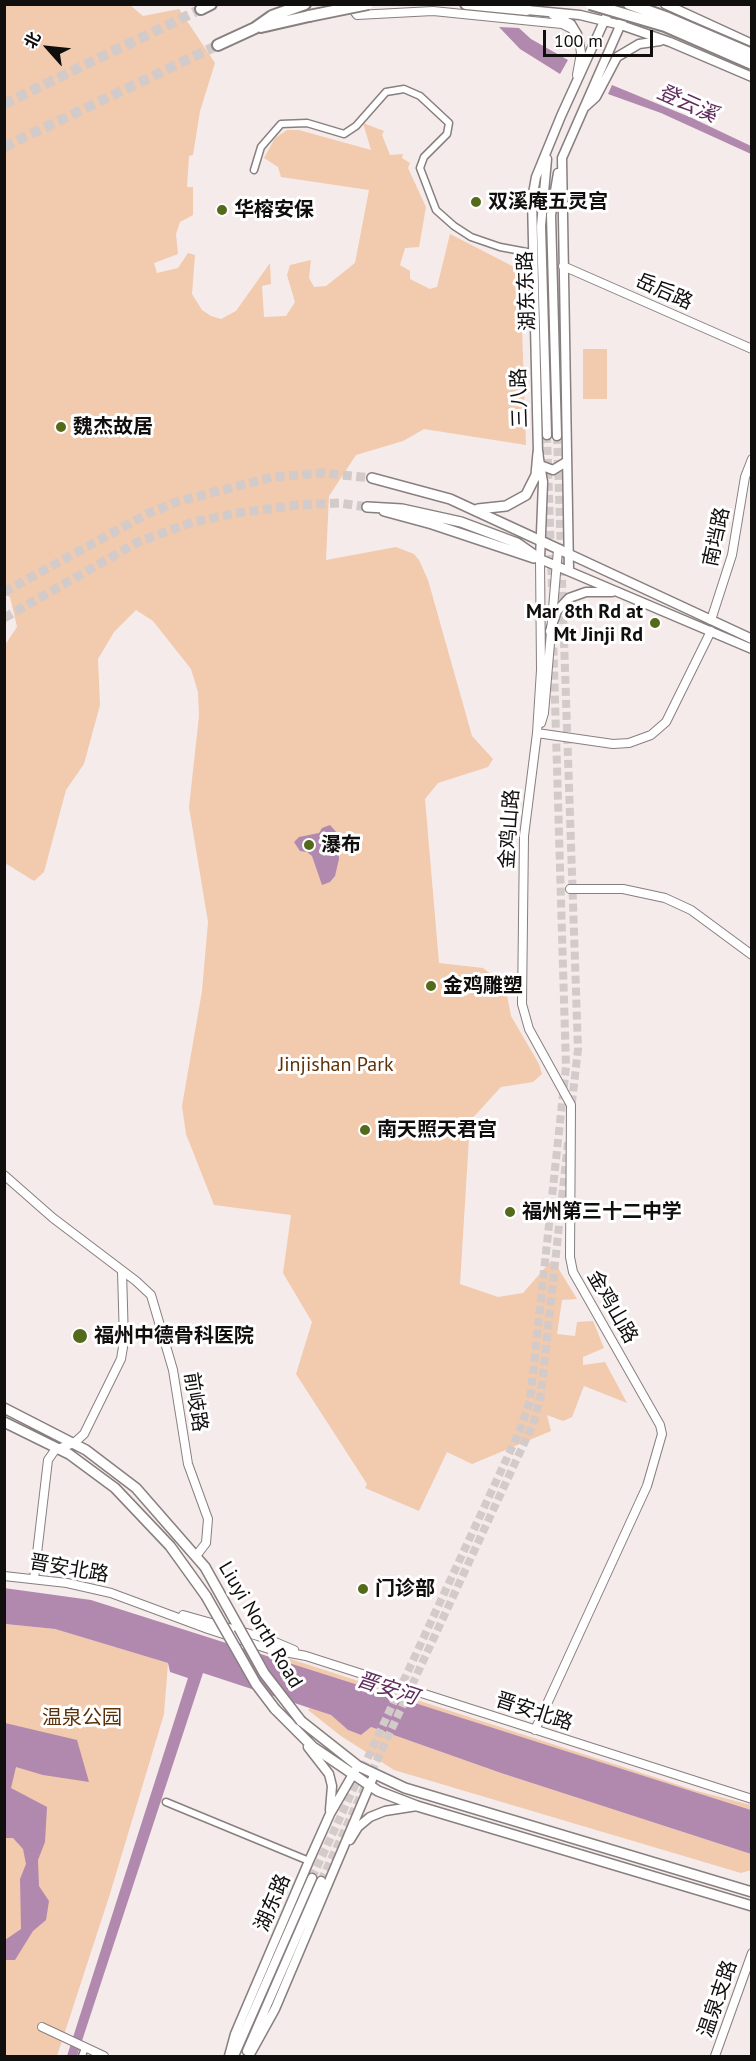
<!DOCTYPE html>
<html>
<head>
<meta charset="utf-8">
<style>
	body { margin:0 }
	#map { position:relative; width:756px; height:2061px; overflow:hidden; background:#f5ebeb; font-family:"PT Sans","Noto Sans SC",sans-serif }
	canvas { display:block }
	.frame { position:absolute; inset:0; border:6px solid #110e0e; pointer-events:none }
	.north { position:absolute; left:18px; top:18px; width:60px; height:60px; -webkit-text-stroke:4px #fff; paint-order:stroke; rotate:297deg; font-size:16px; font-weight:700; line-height:24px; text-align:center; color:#110e0e }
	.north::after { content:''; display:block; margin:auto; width:21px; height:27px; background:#110e0e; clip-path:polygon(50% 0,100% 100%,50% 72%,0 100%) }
	.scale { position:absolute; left:543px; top:30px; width:110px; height:27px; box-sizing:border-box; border:3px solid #110e0e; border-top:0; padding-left:8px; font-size:18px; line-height:21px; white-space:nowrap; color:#110e0e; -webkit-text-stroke:4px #fff; paint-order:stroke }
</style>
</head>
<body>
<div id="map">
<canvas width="756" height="2061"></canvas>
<div class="frame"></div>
<div class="north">北</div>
<div class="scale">100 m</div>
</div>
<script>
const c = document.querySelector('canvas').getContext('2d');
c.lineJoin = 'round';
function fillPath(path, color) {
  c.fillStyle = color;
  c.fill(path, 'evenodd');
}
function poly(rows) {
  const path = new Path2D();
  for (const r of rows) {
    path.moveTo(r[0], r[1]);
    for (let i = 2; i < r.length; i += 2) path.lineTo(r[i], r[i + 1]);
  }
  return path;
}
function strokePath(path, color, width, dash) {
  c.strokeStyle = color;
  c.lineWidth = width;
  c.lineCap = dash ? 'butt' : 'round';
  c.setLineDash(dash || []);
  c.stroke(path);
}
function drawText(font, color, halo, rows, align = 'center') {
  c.font = font + ' "PT Sans","Noto Sans SC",sans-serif';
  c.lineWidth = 6;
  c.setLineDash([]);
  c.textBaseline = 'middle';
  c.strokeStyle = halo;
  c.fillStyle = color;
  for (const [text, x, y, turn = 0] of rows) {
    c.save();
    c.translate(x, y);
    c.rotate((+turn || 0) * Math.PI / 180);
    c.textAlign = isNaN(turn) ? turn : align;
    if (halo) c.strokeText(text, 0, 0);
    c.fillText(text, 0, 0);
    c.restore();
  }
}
fillPath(poly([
	[4,5,130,5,143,16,179,9,215,63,200,111,193,155,189,156,187,187,193,187,193,215,180,222,176,234,178,254,154,263,157,273,178,268,188,253,195,255,192,294,202,310,211,316,221,319,236,311,270,263,271,284,262,286,264,317,286,316,295,302,287,275,290,265,311,260,309,278,314,287,326,286,355,263,369,190,281,177,278,167,264,158,275,138,287,130,299,130,371,150,363,123,384,131,382,135,390,155,403,154,402,158,410,163,408,168,426,207,419,247,405,248,400,265,410,271,410,279,430,289,437,287,450,234,520,270,526,445,424,429,403,441,356,455,329,496,326,560,396,547,414,554,419,560,428,580,472,736,493,759,488,767,438,783,425,799,439,963,483,968,505,985,511,1016,539,1064,542,1074,533,1082,501,1087,470,1121,460,1284,498,1297,523,1293,551,1261,555,1263,577,1299,562,1300,557,1334,575,1336,577,1322,593,1321,604,1348,583,1357,583,1365,605,1362,627,1403,584,1386,572,1417,563,1421,547,1415,551,1431,472,1464,447,1452,419,1511,365,1488,367,1484,296,1374,312,1322,283,1273,291,1215,214,1205,186,1134,182,1106,202,991,208,922,189,807,199,716,198,692,191,669,153,621,136,610,114,632,98,659,100,705,84,764,66,790,44,872,34,881,5,863,5,645,17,627,10,597,4,594],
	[583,349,607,349,607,399,583,399],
	[4,1624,55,1629,168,1663,164,1714,109,1897,57,2056,5,2056],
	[269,1652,697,1791,751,1805,751,1810,273,1659],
	[310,1708,331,1715,348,1730,361,1735,371,1727,501,1773,751,1854,751,1870,741,1873,394,1770,341,1736,308,1710]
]), '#f2caad');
fillPath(poly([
	[499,27,519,28,531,39,568,60,560,74,520,49],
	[612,85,692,118,751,146,751,154,661,113,608,94],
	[330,825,337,833,339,859,335,876,330,882,322,885,312,856,307,852,300,851,294,842,299,837,319,833,322,828],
	[4,1588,91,1600,751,1810,751,1854,501,1773,371,1727,361,1735,348,1730,331,1715,203,1673,77,2056,67,2056,188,1678,170,1672,168,1663,55,1629,5,1624],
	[5,1723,77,1740,89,1782,43,1775,16,1767,11,1788,47,1807,45,1842,38,1860,39,1886,49,1901,46,1920,33,1931,15,1960,5,1960,5,1940,21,1929,20,1879,26,1864,23,1849,13,1838,5,1838]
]), '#b289ae');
strokePath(poly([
	[547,435,552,588],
	[557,436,578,1049,571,1111],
	[312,1878,520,1430,530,1401,566,1067,553,634],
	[321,1881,534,1422,541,1394,568,1142]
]), '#d3caca', 8, [8, 4]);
strokePath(poly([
	[4,592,147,514,176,502,273,477,322,473,372,478],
	[4,618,138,542,193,522,237,513,298,505,339,503,367,507]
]), '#d3caca', 9, [9, 4.5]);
strokePath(poly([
	[4,104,201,9],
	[4,147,218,45]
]), '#d3caca', 10, [10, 5]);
const minor = poly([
	[254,170,261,147,281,124,307,123,344,134,356,126,386,92,404,89,420,96,449,123,447,134,424,157,420,168,436,210,454,226,471,237,500,247,532,253],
	[166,1802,309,1861],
	[82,2056,85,2048]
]);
const tertiary = poly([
	[349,4,357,15,433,11,562,24,572,29,579,39,581,53,577,75],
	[563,266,752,349],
	[711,620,732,555,745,477,752,459],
	[541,723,544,713,558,550],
	[537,733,613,744,629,743,651,735,666,722,711,631],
	[570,889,623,889,665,898,691,910,752,955],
	[4,1175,53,1218,136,1281,151,1295,173,1370,188,1464,208,1519,206,1543,196,1556],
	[4,1576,67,1583,111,1593,208,1629,269,1649,306,1656,752,1799],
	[34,1579,48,1460,55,1450,74,1443,84,1434,121,1359,124,1341,122,1271],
	[183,1615,268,1639,294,1650],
	[535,1730,647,1486,662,1434,660,1425,573,1272,570,1257,571,1105,529,1029,522,1004,524,836,537,733,541,670,540,559],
	[42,2027,104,2056],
	[715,2056,752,1953]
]);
const secondary = poly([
	[612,4,561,116,536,177,532,199,538,453,543,482,540,559,752,649],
	[665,4,752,44],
	[527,10,580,15,621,25,670,42,752,77],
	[553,15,571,24,577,34],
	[585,107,596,97,617,57,639,44,660,41],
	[547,159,541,226,547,435],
	[557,436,551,215,558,173],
	[540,465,553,470,566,462],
	[567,553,752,639],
	[569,571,562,158,627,10],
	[550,631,557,611,569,598,586,592,612,592],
	[308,1747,329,1774,332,1786,330,1810],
	[350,1840,358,1827,370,1817,385,1811,417,1806],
	[247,2051,321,1881],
	[229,2056,235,2034,309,1861,330,1814,356,1769],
	[234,2056,312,1878],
	[249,2056,275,2009,374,1775]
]);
const primary = poly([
	[372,478,450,499,567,553],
	[367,507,402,509,461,522,517,543,540,559],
	[478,509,506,506,526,495,536,475,538,453],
	[384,511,432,524,534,558],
	[4,1408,86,1450,136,1488,205,1567,239,1628],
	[4,1422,69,1454,115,1488,170,1546,206,1596],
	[275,1709,313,1747,378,1791,417,1806,752,1906],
	[301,1721,358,1766,405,1788,752,1892]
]);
const trunk = poly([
	[466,4,527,10],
	[201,9,211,4],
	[261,27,309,16],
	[218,45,255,28,272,16,305,4]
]);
strokePath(minor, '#887f7f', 9);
strokePath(tertiary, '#887f7f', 10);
strokePath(secondary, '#887f7f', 11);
strokePath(primary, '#887f7f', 12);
strokePath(trunk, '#887f7f', 14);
strokePath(minor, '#fff', 6);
strokePath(tertiary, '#fff', 8);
strokePath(secondary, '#fff', 8);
strokePath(primary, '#fff', 9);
strokePath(trunk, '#fff', 10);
const primaryBridge = poly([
	[206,1596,256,1684,275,1709],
	[239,1628,264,1673,301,1721]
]);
const trunkBridge = poly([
	[590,4,665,26,752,64],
	[629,4,668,18,752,54],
	[309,16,368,4]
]);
strokePath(primaryBridge, '#887f7f', 12, []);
strokePath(trunkBridge, '#887f7f', 14, []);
strokePath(primaryBridge, '#fff', 9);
strokePath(trunkBridge, '#fff', 10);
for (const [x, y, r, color] of [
	[476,202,6,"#536a1a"],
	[222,210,6,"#536a1a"],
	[61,427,6,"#536a1a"],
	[655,623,6,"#536a1a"],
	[309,845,6,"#536a1a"],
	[431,986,6,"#536a1a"],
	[365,1130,6,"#536a1a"],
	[510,1212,6,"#536a1a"],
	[80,1336,8,"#536a1a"],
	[363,1589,6,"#536a1a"]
]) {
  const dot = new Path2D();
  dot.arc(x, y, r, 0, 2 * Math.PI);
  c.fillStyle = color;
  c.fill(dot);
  strokePath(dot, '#fff', 2);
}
drawText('bold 20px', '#110e0e', '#fff', [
	["双溪庵五灵宫",488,202],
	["华榕安保",234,210],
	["魏杰故居",73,427],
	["Mar 8th Rd at",643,612,"right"],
	["Mt Jinji Rd",643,635,"right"],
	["瀑布",321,845],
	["金鸡雕塑",443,986],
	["南天照天君宫",377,1130],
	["福州第三十二中学",522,1212],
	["福州中德骨科医院",94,1336],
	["门诊部",375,1589]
], 'left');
drawText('20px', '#110e0e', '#fff', [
	["湖东东路",527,291,-92],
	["岳后路",664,292,24],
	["三八路",520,398,-92],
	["南垱路",717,537,-78],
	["金鸡山路",510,829,-86],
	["金鸡山路",612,1307,60],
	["前岐路",195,1402,81],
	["晋安北路",69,1569,10],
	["Liuyi North Road",260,1625,59],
	["晋安北路",534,1712,18],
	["湖东路",273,1903,-67],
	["温泉支路",718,1999,-71]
]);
drawText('20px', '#5d3107', '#fff', [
	["Jinjishan Park",336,1065],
	["温泉公园",82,1718]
]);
drawText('italic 21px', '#602c5d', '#fff', [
	["登云溪",687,104,24],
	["晋安河",387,1689,18]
]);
</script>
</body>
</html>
